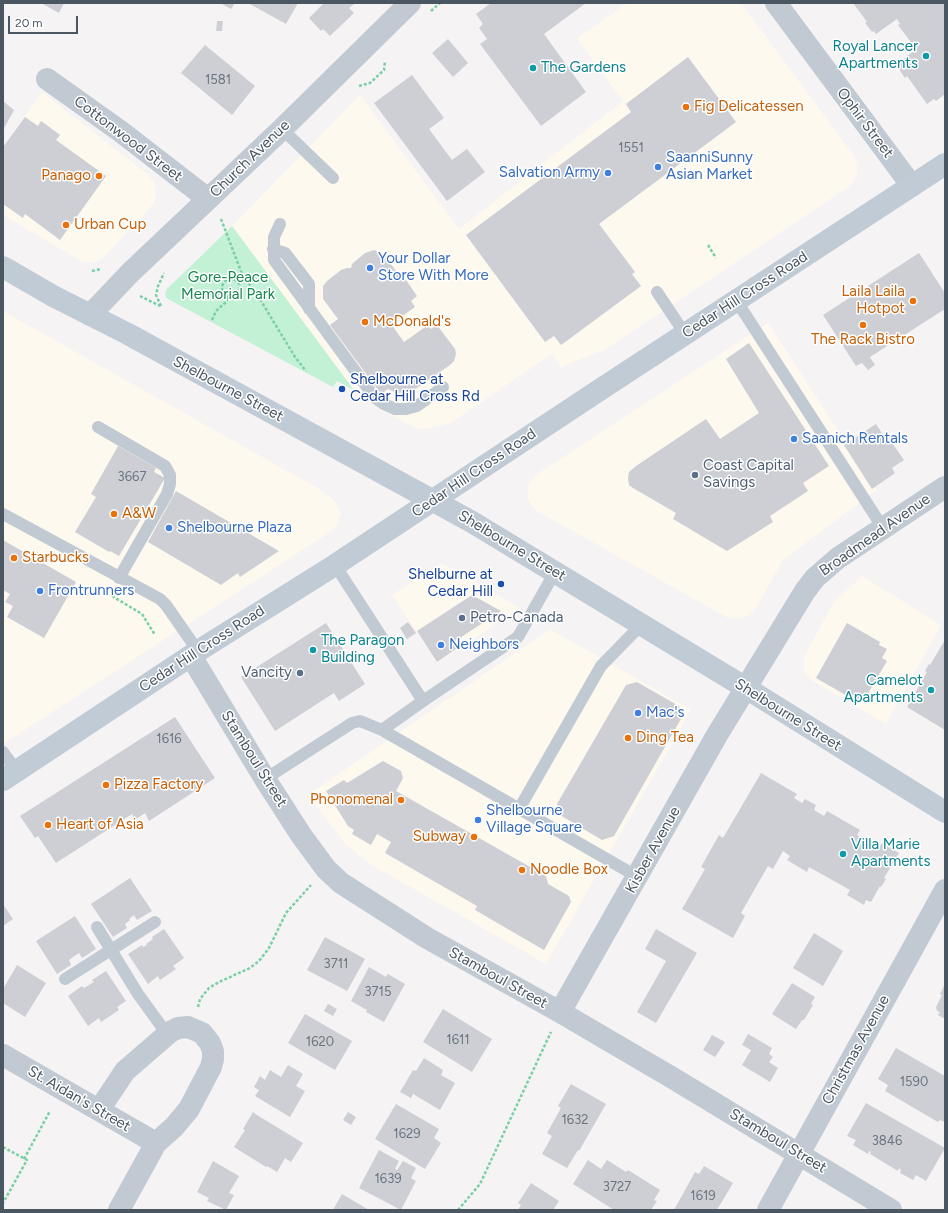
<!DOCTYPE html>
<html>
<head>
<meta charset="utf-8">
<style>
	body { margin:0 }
	#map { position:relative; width:948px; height:1213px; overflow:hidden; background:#f5f3f3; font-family:Figtree,sans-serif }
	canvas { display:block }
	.frame { position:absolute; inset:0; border:4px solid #4a5661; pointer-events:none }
	.scale { position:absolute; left:8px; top:16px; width:70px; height:18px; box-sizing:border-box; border:2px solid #4a5661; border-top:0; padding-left:5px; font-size:12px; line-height:14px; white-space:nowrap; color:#4a5661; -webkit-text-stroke:3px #fff; paint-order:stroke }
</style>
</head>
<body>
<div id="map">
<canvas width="948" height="1213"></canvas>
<div class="frame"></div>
<div class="scale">20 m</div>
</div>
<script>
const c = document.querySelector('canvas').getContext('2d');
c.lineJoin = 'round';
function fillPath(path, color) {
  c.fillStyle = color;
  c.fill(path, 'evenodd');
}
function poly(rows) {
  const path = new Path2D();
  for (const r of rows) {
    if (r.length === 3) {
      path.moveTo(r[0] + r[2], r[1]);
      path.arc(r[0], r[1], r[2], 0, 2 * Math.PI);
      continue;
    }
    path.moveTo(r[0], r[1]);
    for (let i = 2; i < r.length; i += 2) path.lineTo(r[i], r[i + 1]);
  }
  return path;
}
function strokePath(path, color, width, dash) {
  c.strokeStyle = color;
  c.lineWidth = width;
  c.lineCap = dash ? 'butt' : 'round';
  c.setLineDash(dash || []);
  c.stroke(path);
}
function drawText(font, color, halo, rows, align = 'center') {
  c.font = font + ' Figtree,sans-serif';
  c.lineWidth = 3;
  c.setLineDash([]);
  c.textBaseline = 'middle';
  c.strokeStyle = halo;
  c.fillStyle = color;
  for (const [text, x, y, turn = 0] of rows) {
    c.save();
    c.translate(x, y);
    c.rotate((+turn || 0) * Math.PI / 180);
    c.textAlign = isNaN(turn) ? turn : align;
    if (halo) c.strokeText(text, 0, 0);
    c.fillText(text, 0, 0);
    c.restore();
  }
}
fillPath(poly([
	[626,3,741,3,855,157,857,166,857,175,853,182,847,188,606,349,561,367,552,354,455,420,443,425,430,428,417,429,370,403,354,390,232,226,360,95,459,229,623,101,577,39],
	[688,57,736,122,599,224,635,272,632,274,641,286,562,345,554,336,545,342,466,235,631,112,626,104],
	[42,92,147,174,152,179,155,185,156,192,155,200,150,208,102,259,96,262,83,262,3,215,3,146],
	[3,311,319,489,334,500,341,512,337,526,332,531,3,744],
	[768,323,877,490,782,561,757,607,749,615,739,619,728,618,537,511,531,505,528,498,528,490,529,483,537,474],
	[441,563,520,608,437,663,392,595],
	[862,576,941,625,886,724,813,681,808,676,804,670,803,661,806,653,834,602],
	[550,629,691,710,546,964,370,864,346,845,308,795]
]), '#fdf9ef');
fillPath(poly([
	[232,226,354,390,337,381,333,387,166,298,165,293,167,289]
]), '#c3f1d5');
fillPath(poly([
	[41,3,64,3,59,13],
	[220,3,235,3,231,9],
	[248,3,298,3,286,24],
	[324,3,353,3,354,4,349,8,354,13,330,36,323,29,321,31,309,18],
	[491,3,586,3,544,34,586,92,541,126,480,44,487,39,479,28,483,24,476,14],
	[853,3,945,3,945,94,936,101,934,99,927,104,907,76,905,78,899,69,901,67,898,63,918,48,915,44,913,45,898,25,900,24,897,19,876,34,874,31,872,32,865,23,867,22],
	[217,21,223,21,222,31,216,31],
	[448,39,468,63,453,77,432,53],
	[205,45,255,86,232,115,181,73],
	[688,57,736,122,599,224,635,272,632,274,641,286,561,345,554,336,545,342,466,235,631,112,626,104],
	[412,75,444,118,429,129,452,160,467,149,485,172,447,201,374,103],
	[3,101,14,110,3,130],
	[25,117,38,126,41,121,60,135,56,140,106,176,60,240,25,214,23,218,3,204,3,147],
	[374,250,382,253,386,257,403,281,406,280,417,296,411,301,415,307,391,324,404,342,428,325,431,329,437,325,455,349,456,354,454,361,450,365,411,392,397,393,388,389,381,394,330,325,338,319,323,299,323,286,327,281,341,270,347,268,351,268,352,264,365,253],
	[919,253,945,293,945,309,870,357,875,365,868,370,862,363,856,366,823,315],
	[749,343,829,466,803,483,808,491,770,516,773,522,727,551,673,519,676,513,633,488,629,485,628,478,629,472,636,466,706,419,720,439,759,413,726,359],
	[876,424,885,438,888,437,904,460,892,468,895,473,872,489,844,445],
	[118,446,156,468,154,472,165,478,119,556,110,551,109,552,75,532,96,497,91,494],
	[176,491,279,551,240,577,238,573,221,585,148,542],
	[3,540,76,582,44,638,7,617,13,606,5,602,10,594,3,590],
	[472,595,501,611,452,643,459,647,437,662,417,631],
	[408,622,416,633,407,639,400,628],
	[326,623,365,684,339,701,334,693,275,731,241,677],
	[847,623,880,642,879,645,887,649,882,658,887,661,863,702,850,695,849,697,816,678],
	[945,640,945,730,907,707,927,672,925,671,929,664,930,665],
	[637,682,679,706,682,717,614,836,602,840,560,815,557,804,626,685],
	[175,717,215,778,149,821,145,813,135,820,132,814,56,863,38,836,35,838,20,816],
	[383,761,401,771,403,778,396,791,546,876,548,884,569,896,571,902,544,950,475,910,477,906,385,853,391,842,377,834,371,845,352,834,354,830,348,826,326,791,344,780,347,783],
	[761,773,797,794,794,798,802,803,805,799,816,805,814,810,824,816,827,811,860,830,857,835,879,848,882,843,899,853,884,878,886,879,881,887,880,886,871,902,866,900,864,905,847,895,850,890,809,867,807,872,787,860,790,856,783,851,773,869,768,866,741,913,745,916,733,938,682,909,705,869,701,867,719,835,723,838],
	[130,878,152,911,137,920,134,915,129,919,130,920,125,924,127,928,113,937,91,904],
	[3,904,13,919,3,926],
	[75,916,96,949,82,958,79,953,69,960,71,965,57,974,36,941],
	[164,929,184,958,173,966,176,969,160,980,158,976,148,984,128,954,142,945,143,947,147,945,146,944,153,939,152,937],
	[656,929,697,953,656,1023,637,1012,666,961,645,949],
	[814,933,843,951,823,986,793,968],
	[325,937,365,959,347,991,307,970],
	[17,965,46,983,25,1017,3,1003,3,989],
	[369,967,386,977,388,974,405,984,384,1022,366,1012,367,1010,351,1001],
	[106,971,126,1001,117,1007,119,1010,101,1022,99,1018,88,1026,68,996,82,986,84,988,94,982,92,980],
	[792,983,815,997,811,1004,813,1005,804,1020,802,1020,796,1029,772,1014],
	[945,984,945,1019,938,1015,940,1012,937,1011,936,1007,942,995,940,994],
	[328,1004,337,1009,333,1016,324,1011],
	[443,1009,492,1039,472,1072,423,1042],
	[305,1014,352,1041,335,1070,288,1043],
	[748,1034,772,1048,769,1054,773,1057,769,1062,778,1068,770,1082,742,1065,751,1050,742,1045],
	[712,1035,725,1042,715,1057,703,1050],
	[896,1048,945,1076,945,1122,940,1120,938,1122,885,1091,888,1085,878,1079],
	[424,1058,443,1070,441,1075,455,1083,440,1110,413,1094,411,1098,400,1092,413,1070,416,1071],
	[288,1065,303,1074,296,1086,305,1091,290,1117,255,1096,259,1090,254,1087,260,1076,265,1080,270,1070,281,1077],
	[571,1084,606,1104,579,1151,578,1150,567,1168,542,1154,552,1136,547,1133,561,1108,558,1106],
	[866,1103,945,1148,926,1181,916,1175,913,1180,900,1173,901,1170,899,1168,898,1171,870,1154,871,1152,869,1151,868,1154,853,1145,856,1140,847,1136],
	[396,1104,439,1129,434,1138,441,1143,425,1169,375,1139],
	[253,1112,257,1115,303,1143,291,1162,285,1158,277,1172,267,1166,266,1167,234,1147,245,1130,243,1129],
	[348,1112,356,1117,351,1125,343,1120],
	[379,1150,399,1161,395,1169,397,1170,403,1161,416,1168,411,1178,416,1181,401,1210,359,1188],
	[588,1160,601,1169,607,1160,626,1172,628,1170,660,1190,654,1200,657,1201,651,1210,614,1210,573,1184],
	[213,1161,239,1176,229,1193,234,1195,226,1210,207,1201,209,1198,197,1192],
	[704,1166,733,1183,717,1210,674,1210,695,1172,699,1174],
	[531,1183,559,1201,553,1210,518,1210,521,1205,518,1203],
	[342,1194,369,1210,333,1210]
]), '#cdcfd5');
strokePath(poly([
	[431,11,440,3],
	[359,86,370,83,384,70,385,61],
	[221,219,242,274,258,296,295,357,306,371],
	[708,245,716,258],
	[92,271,101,269],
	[231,288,9],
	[236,280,242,274],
	[140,296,160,306],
	[161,306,156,295,158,286,164,273],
	[212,320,216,311,226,302,228,297],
	[98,588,107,593],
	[112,596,142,614,155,635],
	[198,1007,200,999,209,988,219,982,250,968,259,961,269,948,286,913,311,885],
	[3,1147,27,1160,3,1203],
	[24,1159,50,1111],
	[458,1210,480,1184,551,1032]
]), '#7ad0a6', 2.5, [3, 2]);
strokePath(poly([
	[282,129,333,178],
	[280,224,274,237,274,260,375,398,384,404,395,409,406,409,417,406,443,387],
	[273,249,285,253,309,284,309,309],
	[657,292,685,334],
	[736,300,883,528],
	[98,427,165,466,170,475,170,484,167,494,119,578],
	[3,514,160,599,166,605,198,651],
	[335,565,423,701,518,637,555,572],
	[382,730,423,701],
	[3,752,17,771],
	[265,779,352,723,360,721,382,730,638,877],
	[519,809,601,666,641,625],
	[97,927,138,994,167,1034],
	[65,979,155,922]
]), '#c1cad2', 12);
strokePath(poly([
	[776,3,912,186],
	[47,79,120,131,208,199],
	[90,315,131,272,282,129,410,3],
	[191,656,265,779,301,835,326,869,341,883,427,938,560,1012,671,1077,891,1210],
	[560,1012,717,735,805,591,815,578,838,558,945,487],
	[3,1055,156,1143],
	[99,1110,125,1071,170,1032,178,1028,188,1027,202,1033,210,1043,213,1051,213,1059,211,1067,189,1109,174,1127,156,1143,119,1210],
	[768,1210,945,890]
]), '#c1cad2', 22);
strokePath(poly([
	[3,267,53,296,128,334,472,522,746,688,945,812],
	[3,780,198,651,335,565,601,389,945,164]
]), '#c1cbd6', 22);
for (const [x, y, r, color] of [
	[926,56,4,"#0f9aa8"],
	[533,68,4,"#0f9aa8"],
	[686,107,4,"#e8710a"],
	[658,167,4,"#3f7fe0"],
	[608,173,4,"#3f7fe0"],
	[99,176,4,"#e8710a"],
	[66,225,4,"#e8710a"],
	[370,268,4,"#3f7fe0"],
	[913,301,4,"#e8710a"],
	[365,322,4,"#e8710a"],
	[863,325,4,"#e8710a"],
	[342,389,4,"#1a4fb4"],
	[794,439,4,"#3f7fe0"],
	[695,475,4,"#5c6f8a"],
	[114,514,4,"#e8710a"],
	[169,528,4,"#3f7fe0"],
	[14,558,4,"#e8710a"],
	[501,584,4,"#1a4fb4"],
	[40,591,4,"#3f7fe0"],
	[462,618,4,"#5c6f8a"],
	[441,645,4,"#3f7fe0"],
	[313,650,4,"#0f9aa8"],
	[300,673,4,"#5c6f8a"],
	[931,690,4,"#0f9aa8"],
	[638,713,4,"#3f7fe0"],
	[628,738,4,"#e8710a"],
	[106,785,4,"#e8710a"],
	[401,800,4,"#e8710a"],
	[478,820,4,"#3f7fe0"],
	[48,825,4,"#e8710a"],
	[474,837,4,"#e8710a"],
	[843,854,4,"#0f9aa8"],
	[522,870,4,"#e8710a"]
]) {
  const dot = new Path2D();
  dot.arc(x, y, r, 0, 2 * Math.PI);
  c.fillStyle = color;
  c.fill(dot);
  strokePath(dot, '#fff', 1.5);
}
drawText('13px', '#6b747e', null, [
	["1581",218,80],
	["1551",631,148],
	["3667",132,477],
	["1616",169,739],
	["3711",336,964],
	["3715",378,992],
	["1611",458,1040],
	["1620",320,1042],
	["1590",914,1082],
	["1632",575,1120],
	["1629",407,1134],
	["3846",887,1141],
	["1639",388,1179],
	["3727",617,1187],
	["1619",703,1196]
]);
drawText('15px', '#0d838f', '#fff', [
	["Royal Lancer",918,47,"right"],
	["Apartments",918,64,"right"],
	["The Gardens",541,68],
	["The Paragon",321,641],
	["Building",321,658],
	["Camelot",923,681,"right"],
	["Apartments",923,698,"right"],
	["Villa Marie",851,845],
	["Apartments",851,862]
], 'left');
drawText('15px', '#c56008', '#fff', [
	["Fig Delicatessen",694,107],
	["Panago",91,176,"right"],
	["Urban Cup",74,225],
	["Laila Laila",905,292,"right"],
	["Hotpot",905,309,"right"],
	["McDonald's",373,322],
	["The Rack Bistro",863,340,"center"],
	["A&W",122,514],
	["Starbucks",22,558],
	["Ding Tea",636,738],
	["Pizza Factory",114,785],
	["Phonomenal",393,800,"right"],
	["Heart of Asia",56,825],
	["Subway",466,837,"right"],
	["Noodle Box",530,870]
], 'left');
drawText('15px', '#4a5661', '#fff', [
	["Ophir Street",865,123,53],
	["Cottonwood Street",128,139,37],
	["Church Avenue",250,159,-44],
	["Cedar Hill Cross Road",745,295,-33],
	["Shelbourne Street",228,389,28],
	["Cedar Hill Cross Road",474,473,-34],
	["Broadmead Avenue",875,535,-35],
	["Shelbourne Street",512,546,31],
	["Cedar Hill Cross Road",202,649,-33],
	["Shelbourne Street",788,715,32],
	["Stamboul Street",254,759,58],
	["Kisber Avenue",653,850,-61],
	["Stamboul Street",498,978,29],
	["Christmas Avenue",856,1050,-61],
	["St. Aidan's Street",79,1099,30],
	["Stamboul Street",778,1141,31]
]);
drawText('15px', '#366cbe', '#fff', [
	["SaanniSunny",666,158],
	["Asian Market",666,175],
	["Salvation Army",600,173,"right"],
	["Your Dollar",378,259],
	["Store With More",378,276],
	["Saanich Rentals",802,439],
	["Shelbourne Plaza",177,528],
	["Frontrunners",48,591],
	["Neighbors",449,645],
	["Mac's",646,713],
	["Shelbourne",486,811],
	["Village Square",486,828]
], 'left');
drawText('15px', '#17864f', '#fff', [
	["Gore-Peace",228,278],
	["Memorial Park",228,295]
]);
drawText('15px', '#164399', '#fff', [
	["Shelbourne at",350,380],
	["Cedar Hill Cross Rd",350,397],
	["Shelburne at",493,575,"right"],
	["Cedar Hill",493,592,"right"]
], 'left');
drawText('15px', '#4e5e75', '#fff', [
	["Coast Capital",703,466],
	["Savings",703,483],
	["Petro-Canada",470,618],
	["Vancity",292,673,"right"]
], 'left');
</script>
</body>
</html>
